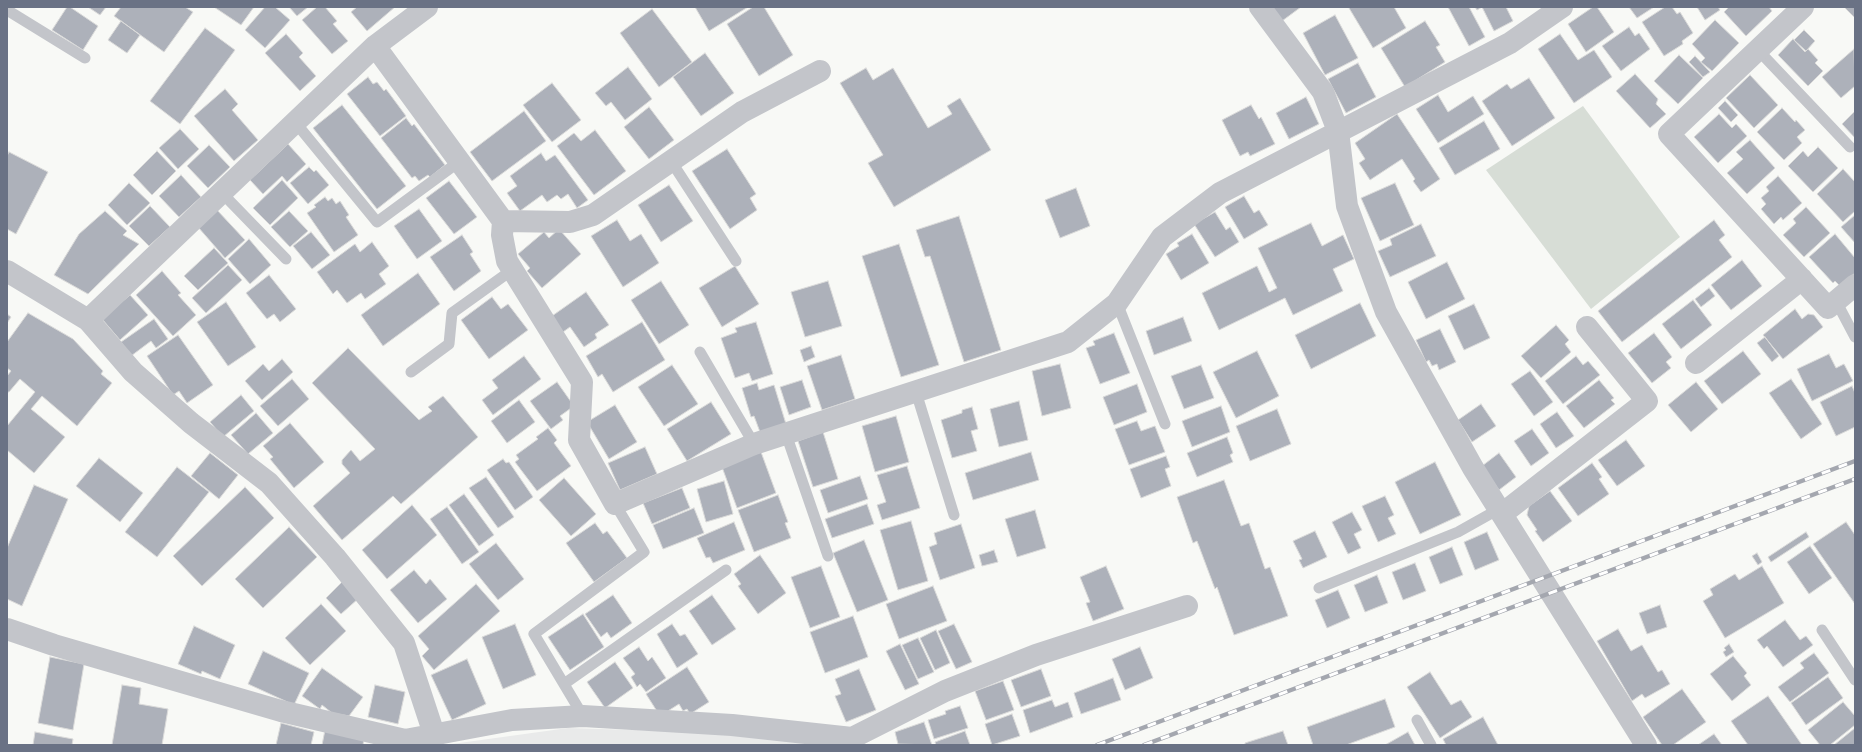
<!DOCTYPE html>
<html>
<head>
<meta charset="utf-8">
<style>
	body { margin:0 }
	#map { position:relative; width:1862px; height:752px; overflow:hidden; background:#f8f9f6; font-family:"PT Sans Narrow",sans-serif }
	canvas { display:block }
	.frame { position:absolute; inset:0; border:8px solid #6a7285; pointer-events:none }
</style>
</head>
<body>
<div id="map">
<canvas width="1862" height="752"></canvas>
<div class="frame"></div>
</div>
<script>
const c = document.querySelector('canvas').getContext('2d');
c.lineJoin = 'round';
function fillPath(path, color) {
  c.fillStyle = color;
  c.fill(path, 'evenodd');
}
function poly(rows) {
  const path = new Path2D();
  for (const r of rows) {
    path.moveTo(r[0], r[1]);
    for (let i = 2; i < r.length; i += 2) path.lineTo(r[i], r[i + 1]);
  }
  return path;
}
function strokePath(path, color, width, dash) {
  c.strokeStyle = color;
  c.lineWidth = width;
  c.lineCap = dash ? 'butt' : 'round';
  c.setLineDash(dash || []);
  c.stroke(path);
}
fillPath(poly([
	[568,728,735,733,822,745,445,745]
]), '#e9eaea');
fillPath(poly([
	[1583,106,1680,237,1591,309,1486,170]
]), '#d7ddd6');
const building = poly([
	[67,7,70,7,98,26,83,50,52,30,67,7],
	[88,7,106,7,100,15,88,7],
	[121,7,185,7,193,12,164,52,114,16,121,7],
	[214,7,254,7,241,25,214,7],
	[265,7,275,7,290,20,265,48,245,30,265,7],
	[289,7,308,7,297,16,289,7],
	[317,7,325,7,337,21,333,24,348,41,332,54,302,20,317,7],
	[357,7,395,7,367,31,351,12,357,7],
	[695,7,748,7,709,31,695,7],
	[753,7,764,7,793,55,759,76,727,24,753,7],
	[1271,7,1301,7,1282,21,1271,7],
	[1351,7,1394,7,1406,28,1373,48,1349,8,1351,7],
	[1448,7,1469,7,1485,37,1469,46,1448,7],
	[1475,7,1506,7,1513,21,1494,31,1482,7,1477,10,1475,7],
	[1593,7,1597,7,1614,32,1586,52,1568,24,1593,7],
	[1629,7,1654,7,1637,18,1629,7],
	[1665,7,1672,7,1677,14,1680,12,1693,33,1682,41,1683,44,1664,56,1642,22,1665,7],
	[1697,7,1718,7,1720,10,1705,20,1697,7],
	[1729,7,1769,7,1772,11,1746,36,1724,12,1729,7],
	[1844,7,1855,7,1855,18,1844,7],
	[652,9,692,62,659,87,620,33,652,9],
	[1335,15,1358,58,1325,75,1303,33,1335,15],
	[1715,20,1739,43,1712,71,1701,62,1705,58,1692,44,1715,20],
	[121,21,140,35,127,53,108,40,121,21],
	[1425,21,1440,45,1436,47,1445,62,1405,87,1381,48,1425,21],
	[1629,27,1635,36,1639,33,1650,49,1621,71,1602,46,1629,27],
	[205,28,235,50,180,124,150,101,205,28],
	[1804,30,1815,41,1806,51,1794,40,1804,30],
	[286,34,303,53,299,57,316,76,300,91,265,53,286,34],
	[1560,34,1578,60,1594,50,1612,77,1574,103,1538,49,1560,34],
	[1793,39,1805,52,1808,49,1818,60,1815,63,1823,71,1808,86,1778,55,1793,39],
	[1854,49,1855,86,1841,98,1822,77,1854,49],
	[705,53,734,93,701,116,673,77,705,53],
	[1679,55,1703,78,1678,104,1654,81,1679,55],
	[1695,56,1710,72,1703,77,1689,62,1695,56],
	[1358,63,1376,97,1346,113,1328,79,1358,63],
	[628,67,652,99,625,120,611,102,606,106,595,93,628,67],
	[866,68,873,80,893,68,928,128,952,114,947,106,960,98,991,150,894,207,868,163,883,155,840,83,866,68],
	[1635,74,1658,99,1656,104,1666,114,1650,128,1616,91,1635,74],
	[1750,75,1778,105,1754,128,1726,98,1750,75],
	[368,77,373,84,377,82,384,91,386,89,406,116,380,136,347,94,368,77],
	[1529,78,1555,118,1512,146,1482,101,1507,84,1511,89,1529,78],
	[552,83,581,120,552,142,523,105,552,83],
	[225,89,238,104,232,110,258,140,234,161,194,116,225,89],
	[1438,95,1448,112,1473,96,1484,114,1438,143,1416,109,1438,95],
	[1306,97,1319,124,1289,139,1276,113,1306,97],
	[1725,101,1738,115,1731,122,1718,108,1725,101],
	[342,105,406,186,377,209,313,128,342,105],
	[1251,105,1259,119,1261,117,1275,144,1250,156,1248,152,1240,156,1222,120,1251,105],
	[649,107,674,140,649,159,624,127,649,107],
	[1782,108,1795,122,1796,120,1805,130,1797,137,1802,143,1784,160,1757,132,1782,108],
	[524,111,546,141,492,181,470,152,524,111],
	[1855,111,1855,138,1842,124,1855,111],
	[1397,114,1440,179,1421,192,1413,181,1415,179,1402,159,1370,180,1359,163,1365,159,1355,143,1397,114],
	[1719,114,1732,128,1736,124,1747,136,1718,163,1694,137,1719,114],
	[406,118,412,126,414,124,445,165,430,177,428,175,419,181,415,176,412,178,381,138,406,118],
	[1484,121,1500,149,1455,175,1439,148,1484,121],
	[180,129,199,149,178,169,159,148,180,129],
	[595,130,626,171,594,195,557,146,574,133,581,141,595,130],
	[1750,140,1775,168,1747,194,1727,173,1743,159,1736,152,1750,140],
	[288,144,306,164,287,182,282,176,263,194,250,180,288,144],
	[209,145,230,167,208,188,187,166,209,145],
	[1818,147,1838,168,1813,192,1788,166,1803,151,1808,157,1818,147],
	[727,149,756,194,750,198,757,210,730,229,692,171,727,149],
	[157,151,176,171,152,195,133,175,157,151],
	[9,152,48,172,16,234,7,229,7,156,9,152],
	[541,153,546,161,555,155,588,200,577,208,568,194,561,199,557,195,547,202,542,195,520,211,507,193,517,186,510,176,541,153],
	[309,167,314,172,316,170,329,185,308,204,290,183,309,167],
	[1843,169,1855,182,1855,211,1843,222,1817,194,1843,169],
	[181,175,201,197,179,217,159,196,181,175],
	[1778,176,1802,203,1783,220,1781,217,1774,224,1761,209,1766,204,1761,198,1769,191,1766,187,1778,176],
	[282,180,298,198,270,225,253,208,282,180],
	[449,181,477,217,454,234,426,198,449,181],
	[129,183,150,203,127,225,108,205,129,183],
	[1395,183,1414,225,1380,241,1361,198,1395,183],
	[669,185,693,221,661,242,638,205,669,185],
	[1076,188,1090,226,1060,238,1045,200,1076,188],
	[1244,196,1254,213,1259,210,1268,225,1244,239,1225,207,1244,196],
	[325,197,328,201,332,198,336,204,340,201,349,215,346,217,358,235,334,252,307,213,316,207,314,205,325,197],
	[150,206,170,227,149,246,129,226,150,206],
	[1806,207,1830,233,1804,257,1783,235,1796,223,1793,219,1806,207],
	[419,209,442,241,417,259,394,226,419,209],
	[217,210,245,240,225,258,198,227,217,210],
	[105,211,127,231,123,235,139,244,88,294,54,275,79,234,105,211],
	[289,211,308,231,290,247,271,227,289,211],
	[1215,212,1226,230,1230,227,1239,242,1215,257,1194,224,1215,212],
	[1855,215,1855,243,1841,227,1855,215],
	[959,216,1001,350,964,362,930,256,925,257,916,230,959,216],
	[617,220,630,241,641,234,659,263,623,287,591,236,617,220],
	[1714,220,1725,235,1719,240,1732,257,1622,342,1598,311,1714,220],
	[1311,223,1322,246,1343,235,1354,259,1333,269,1343,291,1293,315,1285,298,1219,330,1202,293,1257,266,1269,292,1277,288,1258,248,1311,223],
	[1421,224,1436,256,1390,277,1378,251,1392,245,1390,239,1421,224],
	[559,229,581,254,542,288,527,271,530,268,518,254,544,232,549,238,559,229],
	[311,232,330,255,312,269,293,246,311,232],
	[1192,234,1209,263,1181,280,1166,254,1179,246,1177,243,1192,234],
	[1835,234,1855,258,1855,273,1840,286,1835,281,1833,283,1809,257,1835,234],
	[462,235,473,252,470,254,481,271,454,291,430,257,462,235],
	[249,239,271,265,250,284,228,259,249,239],
	[372,242,389,266,379,274,386,284,365,299,361,293,347,303,337,290,333,294,317,272,355,244,360,252,372,242],
	[899,244,939,365,901,377,862,256,899,244],
	[214,248,228,263,198,290,184,276,214,248],
	[1742,260,1762,286,1731,310,1711,285,1742,260],
	[1447,262,1465,299,1426,319,1408,282,1447,262],
	[228,265,242,280,206,313,192,298,228,265],
	[735,266,759,304,722,327,699,288,735,266],
	[162,271,181,293,178,295,196,315,173,336,136,295,162,271],
	[418,273,440,304,383,346,361,315,418,273],
	[269,275,296,309,280,322,274,314,267,319,246,293,269,275],
	[661,281,689,325,659,344,631,300,661,281],
	[828,281,842,326,805,337,791,292,828,281],
	[1709,288,1715,296,1701,307,1695,299,1709,288],
	[586,292,609,325,595,334,597,338,584,347,570,327,563,332,552,316,586,292],
	[130,295,148,315,120,340,102,319,130,295],
	[492,297,501,309,508,304,528,330,489,359,461,320,492,297],
	[1693,300,1712,325,1681,349,1662,324,1693,300],
	[226,302,256,347,228,366,197,322,226,302],
	[1360,303,1376,336,1311,369,1295,335,1360,303],
	[1474,304,1490,338,1464,350,1448,316,1474,304],
	[1795,309,1802,319,1808,314,1814,315,1823,327,1783,359,1763,335,1795,309],
	[28,313,73,339,103,371,101,374,112,383,77,426,42,396,31,409,65,437,34,473,7,450,7,426,35,392,20,379,9,392,7,392,7,376,11,371,7,368,7,342,28,313],
	[7,314,11,317,7,323,7,314],
	[1183,317,1192,341,1154,355,1146,331,1183,317],
	[154,319,168,339,156,348,151,341,131,356,121,342,154,319],
	[642,322,665,360,613,392,602,374,598,377,586,356,642,322],
	[756,322,773,374,752,381,749,373,735,378,721,338,737,332,735,328,756,322],
	[1556,325,1569,340,1565,344,1571,352,1541,378,1521,356,1556,325],
	[1440,329,1456,362,1439,370,1437,364,1432,366,1429,360,1426,362,1416,340,1440,329],
	[1114,333,1130,373,1100,384,1086,348,1095,345,1093,341,1114,333],
	[1654,333,1672,357,1666,362,1671,368,1652,383,1628,353,1654,333],
	[178,335,213,385,187,403,179,391,173,395,147,356,178,335],
	[1765,337,1779,356,1772,362,1757,343,1765,337],
	[811,346,815,357,804,362,800,350,811,346],
	[348,348,419,420,432,411,428,407,443,396,478,437,401,504,393,496,342,540,313,506,350,473,342,464,342,460,351,450,360,461,375,449,312,383,348,348],
	[1257,351,1279,396,1236,418,1213,372,1257,351],
	[1743,351,1761,374,1722,404,1704,381,1743,351],
	[1829,354,1836,368,1844,364,1853,381,1812,401,1797,369,1829,354],
	[841,355,855,399,822,410,807,366,841,355],
	[524,356,541,379,493,415,482,400,498,388,492,380,524,356],
	[1576,356,1583,365,1588,361,1600,375,1563,404,1545,381,1576,356],
	[282,359,293,372,262,400,245,381,263,364,269,371,282,359],
	[1060,364,1071,408,1042,416,1032,371,1060,364],
	[672,365,698,404,664,426,638,387,672,365],
	[1201,365,1214,398,1184,409,1171,376,1201,365],
	[1530,371,1553,402,1534,416,1511,384,1530,371],
	[292,379,309,399,278,426,260,406,292,379],
	[1791,379,1822,424,1801,439,1769,393,1791,379],
	[802,380,811,407,789,415,780,387,802,380],
	[1599,380,1614,398,1611,400,1615,404,1584,428,1566,406,1599,380],
	[557,382,574,406,560,416,563,420,551,429,530,401,557,382],
	[1696,382,1718,409,1691,432,1668,405,1696,382],
	[757,383,759,390,774,385,786,424,760,432,754,416,751,417,742,388,757,383],
	[1137,384,1147,412,1114,425,1103,397,1137,384],
	[1852,386,1855,393,1855,427,1836,436,1820,402,1852,386],
	[241,395,254,411,223,437,210,422,241,395],
	[519,400,535,422,507,443,491,421,519,400],
	[1019,401,1028,440,999,447,990,409,1019,401],
	[711,402,731,434,687,461,667,429,711,402],
	[1481,404,1496,426,1472,442,1458,420,1481,404],
	[615,405,637,442,609,459,587,422,615,405],
	[1221,406,1230,432,1192,447,1182,421,1221,406],
	[972,407,978,429,971,431,977,451,952,458,941,420,962,413,962,410,972,407],
	[1277,409,1291,444,1250,461,1236,426,1277,409],
	[1557,412,1574,436,1556,448,1540,424,1557,412],
	[256,413,273,433,248,454,231,435,256,413],
	[896,416,909,462,875,472,862,426,896,416],
	[1137,421,1141,431,1155,426,1165,452,1129,465,1115,429,1137,421],
	[290,423,324,462,294,488,270,459,273,457,263,446,290,423],
	[548,428,557,440,554,443,571,466,537,491,515,462,519,459,516,455,538,439,536,437,548,428],
	[1532,429,1549,453,1531,466,1514,441,1532,429],
	[823,432,838,479,813,487,798,441,823,432],
	[1227,437,1233,453,1230,455,1233,462,1197,477,1187,453,1227,437],
	[1626,440,1645,466,1617,486,1598,460,1626,440],
	[645,447,657,474,620,490,608,463,645,447],
	[761,452,776,493,737,508,722,467,761,452],
	[1031,452,1039,480,973,500,965,473,1031,452],
	[210,453,238,475,219,499,191,476,210,453],
	[1499,453,1516,477,1499,490,1482,466,1499,453],
	[1166,456,1170,467,1165,469,1171,486,1141,498,1130,469,1166,456],
	[99,458,143,493,120,522,76,486,99,458],
	[503,459,506,463,509,462,533,497,515,510,487,470,503,459],
	[1435,462,1461,515,1420,534,1395,482,1435,462],
	[1592,463,1602,477,1599,479,1609,494,1578,516,1558,488,1592,463],
	[907,466,920,508,882,520,877,505,886,502,877,475,907,466],
	[177,467,209,492,157,557,125,532,177,467],
	[860,476,868,499,828,513,820,490,860,476],
	[486,477,514,517,498,528,469,488,486,477],
	[564,478,596,514,571,536,539,500,564,478],
	[1224,480,1241,526,1249,523,1265,569,1270,567,1288,616,1234,635,1217,587,1215,589,1197,541,1193,543,1177,497,1224,480],
	[724,481,733,514,706,522,697,489,724,481],
	[34,485,68,499,22,606,7,599,7,548,34,485],
	[245,487,274,518,202,586,173,556,245,487],
	[682,488,690,508,652,524,643,503,682,488],
	[1550,491,1572,521,1543,542,1535,531,1537,530,1527,515,1529,506,1550,491],
	[464,494,494,535,479,546,449,505,464,494],
	[778,495,788,522,785,523,791,538,754,552,738,510,778,495],
	[1385,496,1394,515,1388,518,1396,534,1378,542,1362,506,1385,496],
	[867,504,874,524,832,538,825,519,867,504],
	[412,505,437,535,387,579,362,550,412,505],
	[447,507,479,552,462,564,430,519,447,507],
	[694,508,704,533,663,549,653,525,694,508],
	[1035,510,1046,548,1017,557,1005,519,1035,510],
	[1352,512,1362,530,1354,534,1361,548,1348,554,1332,522,1352,512],
	[911,521,928,581,898,590,880,530,911,521],
	[734,522,745,550,713,563,710,557,706,558,697,538,734,522],
	[1846,522,1855,535,1855,604,1813,544,1846,522],
	[595,523,603,534,607,531,627,558,594,582,566,543,595,523],
	[961,524,975,568,940,580,929,547,937,544,934,533,961,524],
	[289,527,317,557,263,608,235,579,289,527],
	[1315,531,1327,557,1303,568,1299,560,1302,559,1293,541,1315,531],
	[1487,532,1499,560,1475,570,1464,542,1487,532],
	[1806,532,1809,537,1771,562,1768,557,1806,532],
	[864,540,888,600,857,612,833,553,864,540],
	[496,543,524,579,498,600,469,564,496,543],
	[1810,546,1832,578,1809,594,1787,562,1810,546],
	[1452,547,1463,575,1440,584,1429,557,1452,547],
	[994,550,998,562,982,566,979,555,994,550],
	[1757,553,1762,562,1758,565,1752,556,1757,553],
	[760,555,786,593,758,614,738,586,741,584,734,574,760,555],
	[1415,563,1426,591,1403,600,1392,572,1415,563],
	[821,566,840,617,810,628,791,577,821,566],
	[1106,566,1124,609,1093,621,1086,603,1090,602,1080,577,1106,566],
	[1762,566,1784,603,1725,638,1703,601,1713,595,1710,589,1735,574,1739,580,1762,566],
	[414,570,426,584,430,579,447,599,418,623,390,590,414,570],
	[1377,575,1388,603,1365,612,1354,585,1377,575],
	[343,581,359,598,341,614,326,598,343,581],
	[476,584,500,611,434,670,422,656,429,649,418,636,476,584],
	[933,586,947,621,899,639,886,604,933,586],
	[1338,590,1350,618,1327,628,1315,600,1338,590],
	[613,595,632,623,611,638,607,632,601,637,585,614,613,595],
	[712,595,736,629,712,645,689,611,712,595],
	[321,604,346,631,310,665,285,638,321,604],
	[1660,605,1667,627,1647,634,1639,613,1660,605],
	[583,614,604,647,570,670,548,637,583,614],
	[853,616,868,657,825,673,810,632,853,616],
	[1785,620,1800,640,1806,636,1813,645,1783,667,1767,646,1764,649,1757,640,1785,620],
	[515,624,536,675,503,689,482,637,515,624],
	[672,624,680,636,685,634,698,654,677,668,657,634,672,624],
	[954,624,972,662,956,669,938,631,954,624],
	[194,626,235,645,220,679,202,671,201,674,178,664,194,626],
	[1618,629,1631,651,1642,645,1658,672,1662,670,1670,684,1645,698,1642,694,1632,701,1597,641,1618,629],
	[936,630,950,663,935,670,920,638,936,630],
	[918,638,934,672,918,679,902,645,918,638],
	[900,644,919,684,905,690,886,651,900,644],
	[1729,644,1734,652,1726,657,1723,652,1726,650,1724,648,1729,644],
	[639,647,648,661,652,657,666,678,646,692,640,684,637,687,631,677,635,674,623,658,639,647],
	[1140,647,1153,678,1125,690,1112,659,1140,647],
	[263,651,309,673,294,705,248,684,263,651],
	[1814,653,1829,673,1790,702,1778,687,1804,668,1800,663,1814,653],
	[1733,656,1747,673,1744,676,1751,685,1732,701,1710,674,1733,656],
	[50,657,84,664,73,730,38,723,50,657],
	[467,659,486,704,452,720,431,675,467,659],
	[615,662,633,688,605,708,587,682,615,662],
	[687,667,709,702,690,714,687,709,683,711,679,704,660,716,646,694,687,667],
	[322,668,363,697,349,716,332,713,322,705,320,709,302,696,322,668],
	[859,669,876,710,846,722,835,696,841,694,835,679,859,669],
	[1041,669,1051,696,1021,707,1011,680,1041,669],
	[1430,672,1451,705,1461,700,1472,717,1440,738,1407,687,1430,672],
	[1828,677,1843,698,1806,725,1791,703,1828,677],
	[1113,678,1121,700,1081,714,1074,693,1113,678],
	[1003,681,1014,710,986,720,975,691,1003,681],
	[122,685,141,688,139,704,168,709,162,745,112,745,122,685],
	[375,685,405,692,398,724,368,717,375,685],
	[1682,689,1706,722,1673,745,1662,745,1643,717,1682,689],
	[1768,696,1802,745,1748,745,1731,721,1768,696],
	[1385,699,1395,727,1346,745,1313,745,1307,727,1385,699],
	[1052,700,1055,707,1068,702,1073,717,1030,733,1023,710,1052,700],
	[1843,702,1855,716,1855,725,1830,745,1820,745,1808,730,1843,702],
	[960,706,968,728,934,739,928,720,946,714,945,711,960,706],
	[1012,714,1020,736,992,745,985,724,1012,714],
	[1483,717,1498,745,1446,745,1443,739,1483,717],
	[924,722,932,745,898,744,895,732,924,722],
	[281,723,314,732,311,745,276,745,281,723],
	[1855,728,1855,745,1834,745,1855,728],
	[325,730,364,739,363,745,322,745,325,730],
	[965,731,970,745,936,745,935,742,965,731],
	[1283,731,1288,745,1245,745,1245,743,1283,731],
	[35,732,73,739,72,745,33,745,35,732],
	[1408,732,1415,745,1385,745,1408,732],
	[1714,734,1722,745,1698,745,1714,734]
]);
fillPath(building, '#adb1ba');
strokePath(building, '#dadad9', 1);
strokePath(poly([
	[7,10,85,58],
	[1758,50,1850,147],
	[295,122,377,222,460,161],
	[671,161,736,261],
	[221,192,286,259],
	[1836,301,1855,337],
	[1117,303,1165,424],
	[700,352,754,444],
	[411,372,449,344,452,313,512,270],
	[916,392,954,515],
	[786,434,828,556],
	[1319,588,1458,532,1499,509],
	[1822,630,1855,680],
	[564,684,726,570],
	[583,716,534,634,644,552,615,504],
	[1417,720,1431,745]
]), '#c3c5ca', 11);
strokePath(poly([
	[1260,7,1323,92,1338,131,1347,206,1386,312,1473,468,1646,745],
	[1803,7,1669,134,1828,308,1855,285],
	[375,46,503,221,502,235,507,261,582,382,579,440,615,504,754,444,1068,342,1117,303,1162,237,1220,193,1510,43,1562,7],
	[503,221,570,222,593,215,742,112,820,71],
	[7,271,88,320,133,372,191,423,269,483,335,557,404,643,434,734],
	[88,320,375,46,427,7],
	[1696,363,1802,279],
	[1502,514,1647,401,1587,327],
	[7,629,54,645,281,711,405,740,512,720,583,716,732,725,852,738,945,691,1036,655,1187,606]
]), '#c3c5ca', 22);
const rail = poly([
	[1097,745,1855,461],
	[1144,745,1855,479]
]);
strokePath(rail, '#a4a7af', 4.5);
strokePath(rail, '#fff', 3, [9]);
</script>
</body>
</html>
